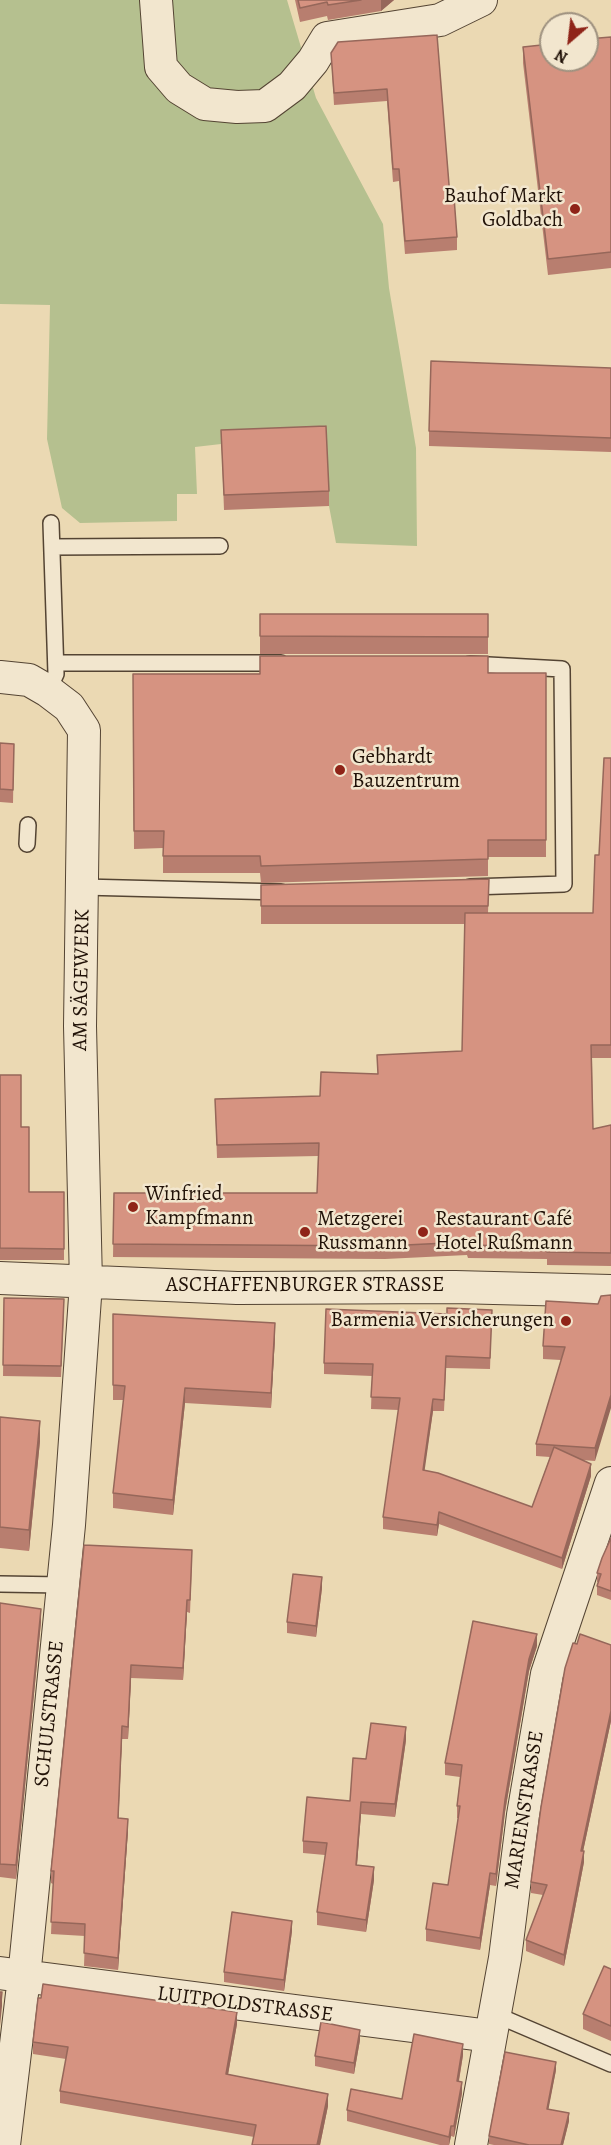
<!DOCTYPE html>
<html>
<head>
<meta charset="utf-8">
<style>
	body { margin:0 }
	#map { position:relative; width:611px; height:2145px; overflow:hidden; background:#ebd9b3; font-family:Alegreya,serif }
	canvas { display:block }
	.north { position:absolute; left:539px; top:12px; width:60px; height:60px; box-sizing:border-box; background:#f2e6ce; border:2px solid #9e917f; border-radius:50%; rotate:208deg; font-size:16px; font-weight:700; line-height:24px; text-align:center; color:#211208 }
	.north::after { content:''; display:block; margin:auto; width:21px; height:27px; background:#8f2418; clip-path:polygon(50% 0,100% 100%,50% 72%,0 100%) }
</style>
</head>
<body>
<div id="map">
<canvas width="611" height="2145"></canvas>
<div class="north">N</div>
</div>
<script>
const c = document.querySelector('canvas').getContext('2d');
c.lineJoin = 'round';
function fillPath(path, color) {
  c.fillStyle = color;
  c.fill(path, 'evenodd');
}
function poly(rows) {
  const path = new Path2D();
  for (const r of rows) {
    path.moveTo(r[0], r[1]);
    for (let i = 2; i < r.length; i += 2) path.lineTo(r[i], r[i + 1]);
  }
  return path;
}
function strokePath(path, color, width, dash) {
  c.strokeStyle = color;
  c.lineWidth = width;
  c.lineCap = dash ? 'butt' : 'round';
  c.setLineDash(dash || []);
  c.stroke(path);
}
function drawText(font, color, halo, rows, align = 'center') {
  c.font = font + ' Alegreya,serif';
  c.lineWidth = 5;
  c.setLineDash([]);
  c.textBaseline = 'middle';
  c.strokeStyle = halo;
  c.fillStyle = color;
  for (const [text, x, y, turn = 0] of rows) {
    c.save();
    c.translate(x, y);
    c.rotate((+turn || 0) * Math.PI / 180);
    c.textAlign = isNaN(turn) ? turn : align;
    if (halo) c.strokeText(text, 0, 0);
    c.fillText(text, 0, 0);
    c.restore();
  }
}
fillPath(poly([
	[0,0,287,0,316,98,383,224,389,288,416,448,417,546,336,543,329,506,326,441,221,444,195,447,197,494,177,494,177,521,80,523,62,508,47,439,50,305,0,304]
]), '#b5c08f');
const service = poly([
	[52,547,220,546],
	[56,663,281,663],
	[48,691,56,674,51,523],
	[27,844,28,825],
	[83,887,281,892],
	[470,887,564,884,562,669,470,664],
	[0,1584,63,1585],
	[494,2014,611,2064]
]);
const minor = poly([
	[156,0,161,67,179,88,205,104,237,107,265,106,292,86,313,61,327,38,440,20,481,0],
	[0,677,29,680,48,691,69,707,84,730,80,1026,86,1283,69,1525,24,1977,4,2145],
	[0,1278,237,1288,455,1287,611,1291],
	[0,1973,490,2036],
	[471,2145,505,1958,523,1815,547,1674,611,1483]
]);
strokePath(service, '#544433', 18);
strokePath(minor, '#544433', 34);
strokePath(service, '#f2e6ce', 15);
strokePath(minor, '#f2e6ce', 32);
fillPath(poly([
	[295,0,394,0,381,11,328,20,327,16,300,22],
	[437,35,450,197,457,237,457,250,405,254,399,181,393,182,387,101,334,105,331,53],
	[611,37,611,268,548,275,523,63,523,47],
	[611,368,611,452,429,446,429,431],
	[221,430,329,491,329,506,224,510],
	[260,614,488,614,488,654,260,654],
	[546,673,546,857,488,857,488,876,261,883,260,873,163,873,163,848,134,849,133,674],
	[0,743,14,744,13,803,0,802],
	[611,758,611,1058,592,1058,593,1129,611,1125,611,1266,547,1265,547,1259,468,1258,467,1255,385,1259,113,1257,114,1193,317,1193,318,1156,217,1158,215,1099,320,1096,378,1074,377,1055,462,1051,465,924,261,924,261,885,489,879,488,913,593,913],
	[0,1075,21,1127,29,1192,64,1192,64,1260,0,1260],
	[4,1298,64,1310,61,1377,3,1376],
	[598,1304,595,1461,582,1460,591,1476,562,1569,439,1524,437,1536,383,1529,383,1517,399,1410,371,1409,372,1376,324,1374,324,1363,447,1314,492,1310,490,1369,446,1368,444,1411,433,1411,424,1470,532,1507,550,1457,536,1456,536,1444,561,1360,543,1359,543,1346],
	[113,1314,275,1337,271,1408,185,1403,173,1515,113,1508,113,1493,124,1400,113,1400],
	[0,1417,40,1441,29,1551,0,1548],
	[611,1538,611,1600,597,1595,597,1586,598,1582,597,1582,597,1573],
	[84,1545,192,1562,190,1613,187,1612,183,1680,131,1678,128,1739,122,1739,118,1818,128,1831,118,1970,84,1966,85,1936,51,1934,53,1884,51,1883,51,1871],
	[322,1588,316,1637,287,1633,287,1622],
	[0,1603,41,1622,16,1879,0,1877],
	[577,1644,611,1721,583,1851,584,1862,564,1966,526,1951,526,1940,543,1895,531,1893,531,1882],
	[537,1646,529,1671,505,1812,496,1886,490,1885,480,1950,426,1941,426,1929,448,1885,458,1818,457,1818,457,1806,460,1777,445,1775,445,1763],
	[406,1740,395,1817,361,1814,357,1865,374,1880,366,1932,317,1925,317,1912,325,1855,303,1853,303,1841,350,1801,366,1759],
	[292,1931,284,1991,224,1982,224,1972],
	[611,1969,611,2041,583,2029,583,2014],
	[237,2024,228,2074,328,2106,320,2145,252,2145,254,2137,60,2103,60,2091,66,2059,33,2054,33,2042],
	[360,2040,354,2074,315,2066,315,2056],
	[463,2055,459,2081,462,2093,454,2137,451,2136,449,2145,440,2145,347,2121,347,2110,402,2099],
	[556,2070,548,2109,569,2121,563,2145,494,2145,489,2144,489,2136]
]), '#b87e6f');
fillPath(poly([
	[381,0,394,0,381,11],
	[275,1323,275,1337,271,1408,271,1393],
	[185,1388,185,1403,173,1515,173,1500],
	[611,1395,611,1408,595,1461,595,1448],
	[433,1399,433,1411,423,1482,423,1470],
	[40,1421,40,1441,29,1551,29,1530],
	[591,1464,591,1476,562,1569,562,1558],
	[439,1512,439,1524,437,1536,437,1525],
	[322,1577,322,1588,316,1637,316,1626],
	[187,1600,187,1612,183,1680,183,1668],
	[41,1609,41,1622,16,1879,16,1865],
	[537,1634,537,1646,529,1671,505,1812,496,1886,496,1874,505,1800,529,1659],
	[131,1665,131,1678,128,1739,128,1727],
	[611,1711,611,1721,581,1861,581,1851],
	[122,1726,122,1739,118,1830,118,1818],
	[406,1727,406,1740,395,1817,395,1804],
	[361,1802,361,1814,356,1877,356,1865],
	[128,1819,128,1831,118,1970,118,1958],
	[584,1851,584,1862,564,1966,564,1955],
	[374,1867,374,1880,366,1932,366,1920],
	[490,1873,490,1885,480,1950,480,1938],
	[292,1921,292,1931,284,1991,284,1980],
	[2,1992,2,2006,0,2026,0,2012],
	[237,2012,237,2024,226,2086,226,2074],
	[360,2030,360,2040,354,2074,354,2063],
	[463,2044,463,2055,457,2091,457,2081],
	[556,2062,556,2070,547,2117,547,2109],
	[462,2082,462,2093,454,2137,454,2126],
	[328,2094,328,2106,320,2145,317,2145],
	[569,2113,569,2121,563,2145,561,2145],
	[451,2126,451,2136,449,2145,449,2137]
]), '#96675a');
const building = poly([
	[298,0,361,0,328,5,327,2,300,8,298,0],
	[437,35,450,197,454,197,457,237,405,241,399,169,393,169,387,89,334,93,331,53,338,42,437,35],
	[611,37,611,252,548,259,523,47,551,44,551,60,587,60,587,39,611,37],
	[431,361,611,368,611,438,429,431,431,361],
	[326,426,329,491,224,495,221,430,326,426],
	[260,614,488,614,488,637,260,636,260,614],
	[260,656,488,656,488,673,546,673,546,840,488,840,488,859,261,866,260,856,163,856,164,831,134,831,133,674,260,674,260,656],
	[0,743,14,744,13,790,0,789,0,743],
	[604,758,611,758,611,1045,591,1045,593,1129,611,1125,611,1253,547,1252,547,1247,468,1245,467,1242,385,1246,113,1244,114,1193,317,1193,319,1143,217,1145,215,1099,320,1096,321,1072,378,1074,377,1055,462,1051,465,913,593,913,595,855,599,855,604,758],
	[489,879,488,906,261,906,261,885,489,879],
	[0,1075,21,1075,21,1127,29,1127,29,1192,64,1192,64,1249,0,1248,0,1075],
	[611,1295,611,1395,595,1448,536,1444,565,1347,543,1346,546,1301,598,1304,601,1296,611,1295],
	[4,1298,64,1299,61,1366,3,1365,4,1298],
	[447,1308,492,1310,490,1358,446,1356,444,1400,433,1399,423,1470,438,1473,532,1507,554,1447,591,1464,562,1558,439,1512,437,1525,383,1517,400,1398,371,1397,373,1364,324,1363,326,1309,447,1314,447,1308],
	[113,1314,275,1323,271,1393,185,1388,173,1500,113,1493,125,1386,113,1385,113,1314],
	[0,1417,40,1421,29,1530,0,1527,0,1417],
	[611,1538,611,1591,597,1586,601,1574,597,1573,602,1558,611,1538],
	[84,1545,192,1550,190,1600,187,1600,183,1668,131,1665,128,1727,122,1726,118,1818,128,1819,118,1958,84,1953,85,1924,51,1922,54,1871,51,1871,84,1545],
	[293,1574,322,1577,316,1626,287,1622,293,1574],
	[0,1603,41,1609,16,1865,0,1864,0,1603],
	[473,1621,537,1634,529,1659,505,1800,496,1874,490,1873,480,1938,426,1929,433,1883,448,1885,460,1806,457,1806,462,1765,445,1763,473,1621],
	[580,1634,611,1645,611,1711,581,1851,584,1851,564,1955,526,1940,547,1885,531,1882,541,1807,565,1668,573,1643,577,1644,580,1634],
	[371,1723,406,1727,395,1804,361,1802,356,1865,374,1867,366,1920,317,1912,327,1843,303,1841,307,1797,350,1801,353,1758,366,1759,371,1723],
	[232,1912,292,1921,284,1980,224,1972,232,1912],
	[604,1966,611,1969,611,2026,583,2014,604,1966],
	[43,1984,237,2012,226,2074,328,2094,317,2145,252,2145,256,2125,60,2091,68,2047,33,2042,38,1998,41,1998,43,1984],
	[0,1992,2,1992,0,2012,0,1992],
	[321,2022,360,2030,354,2063,315,2056,321,2022],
	[414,2034,463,2044,457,2081,462,2082,454,2126,451,2126,449,2137,347,2110,351,2089,402,2099,414,2034],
	[505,2052,556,2062,547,2109,569,2113,561,2145,529,2145,489,2136,505,2052]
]);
fillPath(building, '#d69381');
strokePath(building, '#96675a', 1.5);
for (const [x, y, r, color] of [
	[575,209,6,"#8f2418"],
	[340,770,6,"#8f2418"],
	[133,1207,6,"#8f2418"],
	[305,1232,6,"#8f2418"],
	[423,1232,6,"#8f2418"],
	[566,1321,6,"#8f2418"]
]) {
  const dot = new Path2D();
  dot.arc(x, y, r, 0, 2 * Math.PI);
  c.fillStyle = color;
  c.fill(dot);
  strokePath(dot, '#f2e6ce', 2);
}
drawText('21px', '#211208', '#f2e6ce', [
	["Bauhof Markt",563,197,"right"],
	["Goldbach",563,221,"right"],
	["Gebhardt",352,758],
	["Bauzentrum",352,782],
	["Winfried",145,1195],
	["Kampfmann",145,1219],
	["Metzgerei",317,1220],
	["Russmann",317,1244],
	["Restaurant Café",435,1220],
	["Hotel Rußmann",435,1244],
	["Barmenia Versicherungen",554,1321,"right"]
], 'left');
drawText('21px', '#211208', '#f2e6ce', [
	["AM SÄGEWERK",82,980,-89],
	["ASCHAFFENBURGER STRASSE",305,1286],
	["SCHULSTRASSE",50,1714,-84],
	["MARIENSTRASSE",525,1810,-81],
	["LUITPOLDSTRASSE",245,2005,7]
]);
</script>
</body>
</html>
